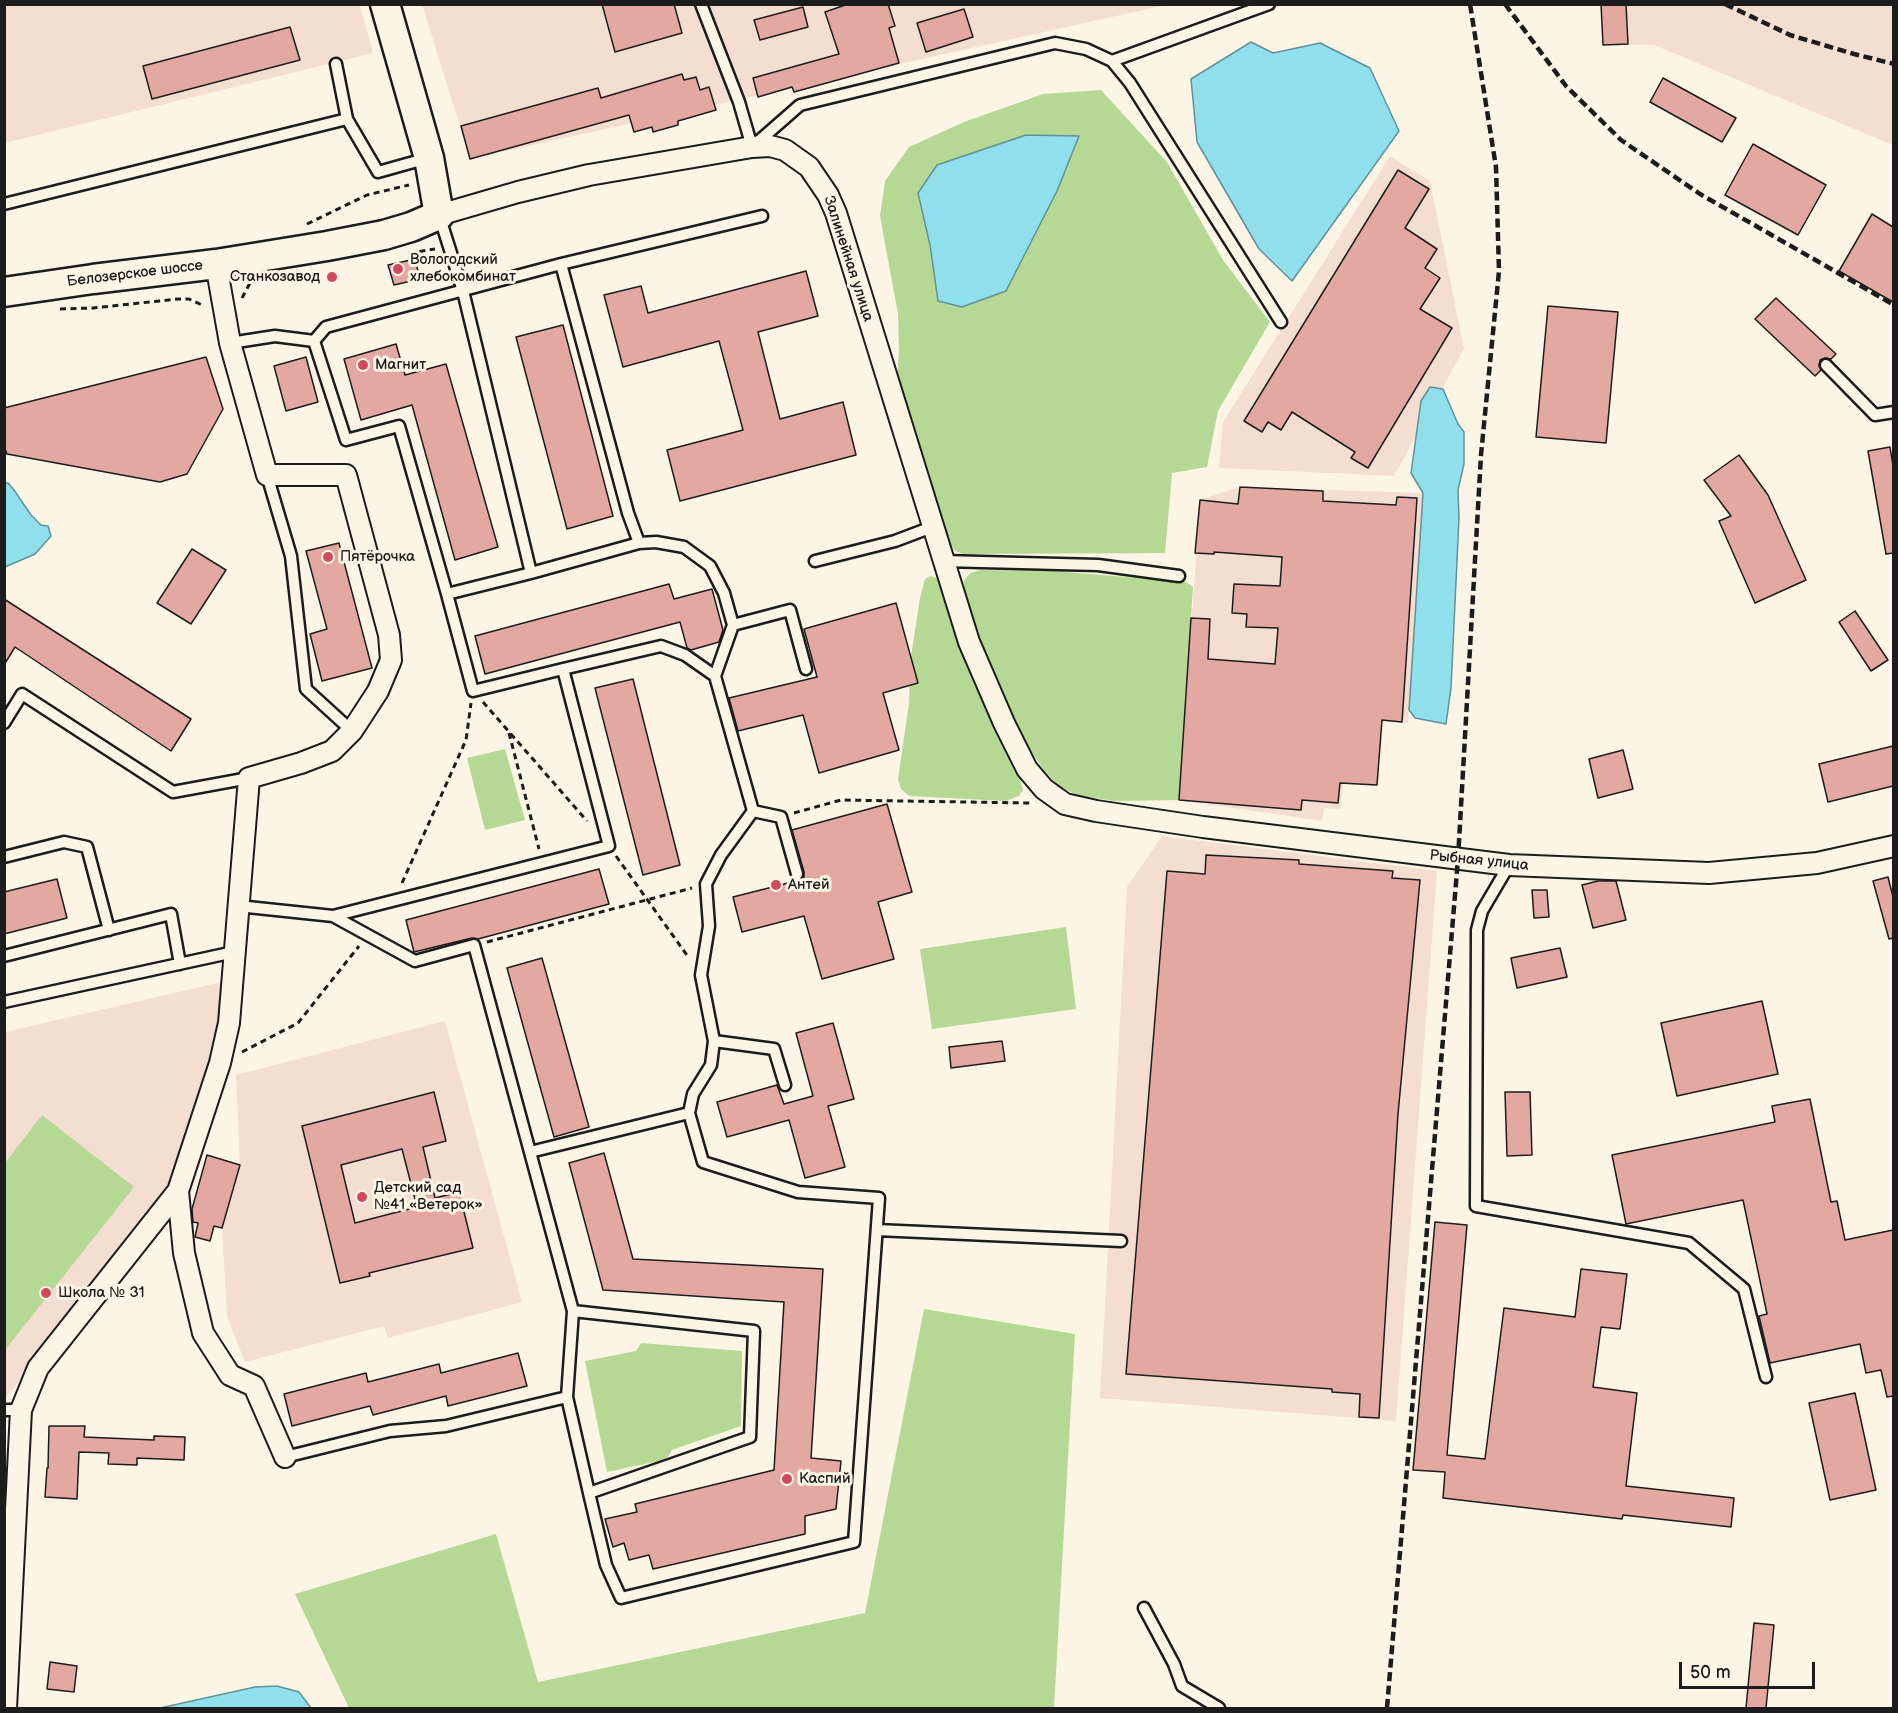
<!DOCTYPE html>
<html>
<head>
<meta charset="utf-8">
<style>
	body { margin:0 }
	#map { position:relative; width:1898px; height:1713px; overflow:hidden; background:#fcf5e5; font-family:"Balsamiq Sans",sans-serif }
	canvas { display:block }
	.frame { position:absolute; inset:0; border:6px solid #1c1c1c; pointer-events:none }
	.scale { position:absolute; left:1679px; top:1662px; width:136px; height:27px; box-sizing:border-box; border:3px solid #1c1c1c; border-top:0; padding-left:8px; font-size:18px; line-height:21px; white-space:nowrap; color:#1c1c1c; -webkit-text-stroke:4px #fcf5e5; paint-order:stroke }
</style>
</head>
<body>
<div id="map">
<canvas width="1898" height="1713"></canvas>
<div class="frame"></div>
<div class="scale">50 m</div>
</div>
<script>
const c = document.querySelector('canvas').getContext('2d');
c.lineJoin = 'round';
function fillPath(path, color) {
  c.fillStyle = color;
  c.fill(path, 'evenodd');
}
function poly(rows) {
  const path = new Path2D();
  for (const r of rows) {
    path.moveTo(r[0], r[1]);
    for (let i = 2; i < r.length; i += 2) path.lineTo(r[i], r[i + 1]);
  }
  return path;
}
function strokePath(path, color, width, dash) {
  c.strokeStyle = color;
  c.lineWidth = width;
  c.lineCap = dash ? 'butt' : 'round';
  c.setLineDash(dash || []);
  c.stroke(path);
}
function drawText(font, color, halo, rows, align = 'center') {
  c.font = font + ' "Balsamiq Sans",sans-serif';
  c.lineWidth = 6;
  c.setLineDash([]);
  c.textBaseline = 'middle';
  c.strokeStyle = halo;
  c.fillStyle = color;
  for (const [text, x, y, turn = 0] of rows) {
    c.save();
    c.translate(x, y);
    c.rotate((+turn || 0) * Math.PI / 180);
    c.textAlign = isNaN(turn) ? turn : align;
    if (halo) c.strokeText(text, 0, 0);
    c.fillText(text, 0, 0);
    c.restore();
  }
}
fillPath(poly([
	[422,4,1166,5,470,159],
	[4,5,360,5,373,53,5,143],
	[1601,5,1893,5,1893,145,1654,45,1603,45],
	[1390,156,1430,181,1464,349,1394,476,1219,468,1223,422],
	[1240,487,1423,493,1408,723,1347,718,1341,809,1324,808,1322,821,1179,800,1200,500],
	[1162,836,1437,871,1396,1421,1100,1398,1127,887],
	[222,982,219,1020,211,1061,169,1187,5,1399,5,1032],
	[445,1021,522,1302,388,1338,384,1326,245,1362,227,1316,222,1228,240,1165,236,1075]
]), '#f4ded1');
fillPath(poly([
	[1101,90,1167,162,1223,260,1270,322,1218,411,1207,467,1172,473,1165,553,963,554,955,551,951,545,919,460,897,385,899,351,898,314,880,216,885,181,909,147,964,122,1043,94],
	[981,570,1053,571,1186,582,1193,587,1179,800,1114,801,1077,795,1059,786,1043,769,1025,742,1005,703,988,664,968,606,964,591,964,581,970,573],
	[930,576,937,578,967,660,1016,764,1023,790,1019,796,1006,801,909,796,901,789,898,779,909,703,910,663,920,598,925,579],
	[505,749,525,820,485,830,467,758],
	[1066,927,1076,1009,932,1029,920,949],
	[42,1115,134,1187,5,1350,5,1163],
	[924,1309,1075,1334,1054,1708,349,1708,295,1594,496,1534,538,1682,865,1613],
	[641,1343,742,1351,741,1426,672,1450,668,1457,659,1461,607,1472,585,1361,636,1351]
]), '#b5d994');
const water = poly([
	[1251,42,1273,53,1320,43,1370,68,1399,131,1292,281,1259,249,1197,142,1191,79,1251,42],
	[1026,135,1079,136,1057,191,1006,291,962,307,938,301,930,245,918,193,937,165,1026,135],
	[1430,387,1443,389,1458,424,1464,432,1464,464,1458,490,1459,518,1451,688,1446,724,1415,718,1409,710,1423,493,1411,473,1421,401,1430,387],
	[5,483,8,483,14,490,31,515,41,525,48,526,51,536,35,554,5,567,5,483],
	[277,1686,299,1692,311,1708,160,1708,255,1687,277,1686]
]);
fillPath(water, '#8fdfec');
strokePath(water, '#619199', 1.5);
const building = poly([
	[602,4,674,4,682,33,615,52,602,4],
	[848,4,888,4,895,26,889,28,899,63,794,92,792,87,758,97,753,78,839,54,825,12,848,4],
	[1601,4,1626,4,1628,44,1603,45,1601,4],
	[803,7,808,27,760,40,754,20,803,7],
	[964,9,973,37,926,52,917,23,964,9],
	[290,27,300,60,152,99,143,66,290,27],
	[682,74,684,80,696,77,700,90,709,87,716,110,678,121,678,125,653,132,652,127,634,132,629,115,470,159,461,126,598,88,601,98,682,74],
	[1663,78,1736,118,1722,142,1650,102,1663,78],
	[1753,144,1826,185,1798,235,1725,195,1753,144],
	[1398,170,1429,189,1405,228,1437,249,1425,268,1440,278,1420,309,1452,328,1368,468,1351,458,1355,452,1292,412,1281,430,1268,422,1262,432,1244,421,1398,170],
	[1872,214,1893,227,1893,302,1839,271,1872,214],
	[415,259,420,279,394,285,388,265,415,259],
	[806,271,818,316,758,332,780,419,843,402,856,455,680,501,667,450,743,430,719,341,623,367,604,295,641,286,648,313,806,271],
	[1776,298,1836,354,1831,359,1825,358,1820,360,1819,366,1821,370,1815,376,1755,319,1776,298],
	[1548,306,1618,312,1606,443,1536,437,1548,306],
	[563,325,613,516,567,529,516,337,563,325],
	[396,344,405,375,446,364,498,547,455,560,412,405,361,420,344,359,396,344],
	[206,357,223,409,187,474,160,482,7,454,4,446,4,408,206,357],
	[306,357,318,402,286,411,274,366,306,357],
	[1890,447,1893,466,1893,553,1886,554,1868,451,1890,447],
	[1739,455,1768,495,1806,580,1755,603,1719,521,1731,516,1704,480,1739,455],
	[1240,487,1323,491,1323,501,1396,505,1397,497,1417,498,1402,722,1382,720,1377,785,1340,783,1338,803,1302,800,1301,810,1179,800,1191,618,1210,619,1208,659,1275,664,1278,628,1246,627,1247,614,1232,613,1234,584,1280,586,1282,557,1214,552,1214,554,1195,553,1200,500,1238,504,1240,487],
	[339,543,372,668,322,681,310,634,327,629,306,551,339,543],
	[192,549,226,570,191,624,157,603,192,549],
	[669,584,674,599,712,589,723,630,719,642,691,650,687,648,680,622,485,674,475,636,669,584],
	[4,599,191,719,171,751,15,647,4,665,4,599],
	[896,603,918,683,883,693,899,750,819,773,803,715,738,731,729,698,817,677,804,629,896,603],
	[1855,611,1888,660,1871,671,1839,622,1855,611],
	[633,679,680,865,643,875,595,688,633,679],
	[1893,746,1893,786,1828,802,1819,764,1893,746],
	[1623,750,1633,789,1598,798,1589,759,1623,750],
	[887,804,912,892,878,902,894,959,822,979,804,916,742,932,733,897,804,879,804,872,792,830,887,804],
	[1206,855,1299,860,1299,864,1393,871,1392,878,1420,880,1398,1114,1379,1418,1359,1417,1360,1394,1332,1392,1332,1389,1126,1374,1167,871,1205,874,1206,855],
	[599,869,609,904,478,939,472,938,414,952,406,920,599,869],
	[1888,877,1893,897,1893,938,1889,939,1873,881,1888,877],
	[57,879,67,918,4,934,4,892,57,879],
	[1598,881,1616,881,1626,920,1593,928,1582,885,1598,881],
	[1532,890,1547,890,1549,917,1534,918,1532,890],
	[1560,948,1567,977,1517,988,1511,958,1560,948],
	[542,958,589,1127,554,1137,507,968,542,958],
	[1762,1001,1778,1074,1677,1096,1661,1023,1762,1001],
	[833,1023,854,1099,828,1106,845,1167,805,1178,789,1120,727,1137,717,1102,777,1085,784,1104,813,1096,796,1033,833,1023],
	[1002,1041,1005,1061,951,1068,949,1047,1002,1041],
	[434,1092,446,1141,423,1147,435,1198,459,1192,473,1248,369,1273,370,1276,340,1283,302,1126,434,1092],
	[402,1149,417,1207,355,1223,341,1165,402,1149],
	[1505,1092,1530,1092,1532,1155,1507,1156,1505,1092],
	[1810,1099,1831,1202,1837,1201,1845,1240,1893,1230,1893,1396,1887,1397,1881,1370,1866,1373,1860,1344,1770,1363,1759,1316,1767,1314,1743,1200,1626,1224,1612,1155,1775,1122,1772,1106,1810,1099],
	[604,1153,633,1259,823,1269,811,1458,841,1461,836,1509,805,1516,805,1534,653,1569,649,1555,629,1560,624,1543,613,1547,605,1519,637,1512,635,1504,774,1470,784,1302,603,1290,569,1163,604,1153],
	[207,1155,240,1165,222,1228,214,1226,210,1241,195,1237,198,1223,193,1222,192,1209,207,1155],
	[1435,1222,1467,1225,1447,1455,1485,1459,1504,1308,1575,1317,1581,1269,1627,1274,1620,1329,1601,1327,1593,1387,1637,1393,1626,1486,1734,1498,1731,1527,1623,1515,1622,1519,1443,1498,1445,1472,1413,1470,1435,1222],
	[518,1353,527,1386,448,1406,446,1396,373,1415,370,1406,292,1426,284,1394,366,1373,368,1382,439,1364,441,1373,518,1353],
	[1855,1393,1876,1490,1830,1500,1809,1403,1855,1393],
	[49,1426,85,1426,84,1437,154,1440,154,1436,185,1437,184,1460,137,1458,137,1465,108,1464,109,1453,79,1452,77,1499,45,1497,47,1468,48,1468,49,1426],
	[1754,1623,1774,1625,1766,1708,1746,1708,1754,1623],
	[50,1662,77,1666,74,1692,47,1689,50,1662]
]);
fillPath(building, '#e3a8a2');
strokePath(building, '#1c1c1c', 1.5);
const lane = poly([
	[701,4,739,102,752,147,800,105,1055,43,1086,49,1112,61,1130,83,1281,322],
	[1112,61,1269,4],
	[347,119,378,172,428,158],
	[4,204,347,119,336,64],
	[439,215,463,291,531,573,639,543,656,542,684,547,710,566,724,593,733,625,715,676,753,811,721,855,706,884,709,926,701,975,714,1041,711,1065,693,1094,689,1113,703,1162,798,1192,879,1198,854,1542,621,1598,606,1565,589,1493],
	[561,264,628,513,639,543],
	[314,341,346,440,399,426,447,594,531,573],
	[230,343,275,336,314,341,326,327,561,264,762,216],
	[1826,365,1875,415,1894,412],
	[267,475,291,556,306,689,352,731],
	[815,561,895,541,932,527],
	[943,561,1098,565,1179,576],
	[733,625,790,610,806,669],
	[563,669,661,646,685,655,715,676],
	[4,723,22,694,173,792,249,778],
	[753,811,781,817,797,874],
	[4,857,64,842,87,847,109,930],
	[1509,865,1482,911,1477,930,1476,1206,1689,1243,1744,1289,1766,1377],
	[238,906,333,916,415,961,474,945,573,1311,567,1397,446,1426,390,1431,285,1457],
	[333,916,609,846,563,669,473,691,447,594],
	[4,956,171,914,180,964],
	[4,1002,234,952],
	[714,1041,774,1049,785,1085],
	[530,1152,689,1113],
	[877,1230,1121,1241],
	[567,1397,589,1493,750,1437,754,1331,573,1311],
	[4,1410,21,1410],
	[1144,1608,1174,1664,1182,1686,1219,1708]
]);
const street = poly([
	[439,215,518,192,589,175,752,147,770,146,785,150,809,167,828,195,836,213,969,642,1004,723,1027,769,1044,789,1065,804,1096,811,1203,827,1509,865,1709,873,1817,863,1894,846],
	[178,1191,184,1253,203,1333,230,1375,254,1386,285,1457],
	[6,1708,21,1410,38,1368,178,1191,220,1063,229,1023,249,778,301,763,332,751,352,731,378,691,391,660,389,635,346,475,267,475,230,343,216,264]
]);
const secondary = poly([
	[4,292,93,279,216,264,327,246,384,235,411,227,439,215,429,158,385,4]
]);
strokePath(lane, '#1c1c1c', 15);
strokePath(street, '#1c1c1c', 24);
strokePath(secondary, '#1c1c1c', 33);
strokePath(poly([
	[307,224,367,195,409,185],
	[409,253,435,249],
	[242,298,250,283],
	[60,309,93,308,178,299,189,299,204,306],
	[483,702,587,821],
	[509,733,539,849],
	[794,813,841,800,1031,803],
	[616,856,689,958],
	[402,883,466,740,471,703],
	[487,942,692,888],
	[242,1052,298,1023,359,946]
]), '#1c1c1c', 3, [6, 4.5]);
strokePath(lane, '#fcf5e5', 10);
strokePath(street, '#fcf5e5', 20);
strokePath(secondary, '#fcf5e5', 28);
strokePath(poly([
	[1505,4,1566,86,1621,140,1700,194,1894,305],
	[1725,4,1790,35,1854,54,1894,64],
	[1387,1708,1458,859,1481,455,1499,271,1496,167,1470,4]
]), '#1c1c1c', 4.5, [9, 4.5]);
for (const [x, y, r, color] of [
	[398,269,6,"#d1495b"],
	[332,277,6,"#d1495b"],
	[363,365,6,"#d1495b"],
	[328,557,6,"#d1495b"],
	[776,885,6,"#d1495b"],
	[362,1197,6,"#d1495b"],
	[46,1293,6,"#d1495b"],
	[787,1479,6,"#d1495b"]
]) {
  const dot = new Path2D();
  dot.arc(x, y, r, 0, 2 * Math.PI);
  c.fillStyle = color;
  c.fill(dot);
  strokePath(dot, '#fcf5e5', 2);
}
drawText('15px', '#1c1c1c', '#fcf5e5', [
	["Залинейная улица",848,259,72],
	["Белозерское шоссе",135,274,-7],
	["Рыбная улица",1479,861,6]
]);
drawText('15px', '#1c1c1c', '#fcf5e5', [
	["Вологодский",410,260],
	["хлебокомбинат",410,277],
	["Станкозавод",320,277,"right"],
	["Магнит",375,365],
	["Пятёрочка",340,557],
	["Антей",788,885],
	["Детский сад",374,1188],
	["№41 «Ветерок»",374,1205],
	["Школа № 31",58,1293],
	["Каспий",799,1479]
], 'left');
</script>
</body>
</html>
